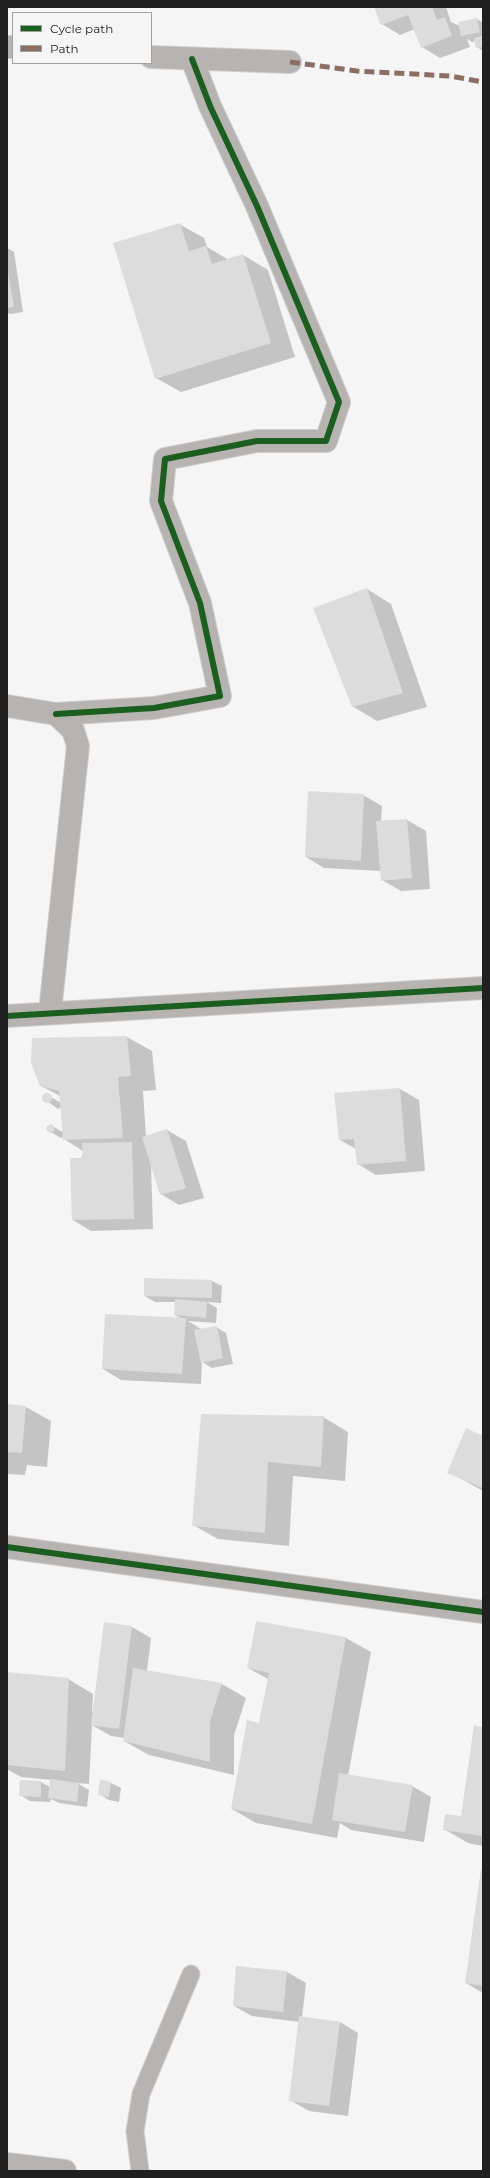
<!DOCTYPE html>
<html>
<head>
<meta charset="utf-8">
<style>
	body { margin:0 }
	#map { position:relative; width:490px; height:2178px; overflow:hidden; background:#f5f5f6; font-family:Montserrat,sans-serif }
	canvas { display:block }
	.frame { position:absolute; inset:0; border:8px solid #202021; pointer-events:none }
	.legend { position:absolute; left:12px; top:12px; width:140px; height:52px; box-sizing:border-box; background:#f5f5f6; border:1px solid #a0a0a1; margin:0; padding:5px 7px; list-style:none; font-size:12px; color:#202021 }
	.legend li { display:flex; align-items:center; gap:8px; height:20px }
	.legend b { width:20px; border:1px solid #a0a0a1 }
</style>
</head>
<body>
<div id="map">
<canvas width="490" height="2178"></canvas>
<div class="frame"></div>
<ul class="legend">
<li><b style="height:5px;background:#1b5e20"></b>Cycle path</li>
<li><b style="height:5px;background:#8d6e63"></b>Path</li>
</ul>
</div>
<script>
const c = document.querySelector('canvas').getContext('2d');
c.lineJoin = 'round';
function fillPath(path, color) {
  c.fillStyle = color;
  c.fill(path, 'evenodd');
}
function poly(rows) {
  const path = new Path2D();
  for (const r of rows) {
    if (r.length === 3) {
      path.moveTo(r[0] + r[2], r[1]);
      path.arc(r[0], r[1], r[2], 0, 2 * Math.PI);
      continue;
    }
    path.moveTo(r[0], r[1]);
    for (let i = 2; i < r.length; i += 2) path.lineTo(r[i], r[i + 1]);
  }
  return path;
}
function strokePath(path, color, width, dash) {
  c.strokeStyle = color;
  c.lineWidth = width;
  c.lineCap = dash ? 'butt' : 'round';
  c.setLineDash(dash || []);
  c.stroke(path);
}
fillPath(poly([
	[375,7,446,7,451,22,460,26,477,19,483,23,483,51,477,47,476,41,472,42,467,39,470,47,440,58,422,47,415,29,400,35,382,24],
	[179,224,204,238,207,247,229,260,243,255,268,270,295,357,181,392,156,378],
	[7,248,14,252,23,312,10,314,7,313],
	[367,589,391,604,427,707,377,721,352,706],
	[363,795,382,806,381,821,407,820,426,831,430,889,401,891,382,880,381,871,324,868,306,857],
	[127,1037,152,1051,156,1090,143,1091,146,1137,167,1130,186,1141,204,1198,179,1205,161,1194,151,1165,153,1229,91,1231,73,1220,83,1151,64,1139,64,1136,61,1138,47,1130,51,1125,64,1133,61,1107,58,1109,43,1098,46,1094,61,1103,60,1096,41,1086,33,1039],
	[400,1089,419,1100,425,1171,376,1175,358,1164,356,1149,340,1140],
	[212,1281,222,1286,221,1303,207,1302,217,1308,216,1323,188,1321,203,1330,216,1327,226,1333,233,1364,212,1368,202,1362,201,1384,121,1380,103,1369,182,1319,175,1315,176,1302,155,1302,145,1296],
	[7,1405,26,1407,51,1421,47,1467,27,1465,25,1475,7,1474],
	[202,1415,323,1417,348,1432,345,1481,293,1476,289,1546,218,1539,193,1525],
	[483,1437,483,1491,449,1472],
	[257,1622,346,1638,371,1652,348,1776,412,1786,431,1797,424,1842,351,1830,340,1823,337,1838,256,1823,232,1809,260,1724,268,1679,248,1668],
	[105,1623,132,1627,151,1638,147,1671,222,1684,246,1698,234,1735,234,1775,149,1755,124,1741,125,1738,111,1736,92,1725,89,1784,77,1783,89,1790,87,1807,59,1803,51,1799,50,1802,30,1801,20,1795,21,1781,41,1782,50,1787,51,1780,21,1777,7,1769,7,1673,68,1679,93,1694,92,1712,94,1712],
	[483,1728,483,1846,468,1843,444,1829,462,1817],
	[111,1783,121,1788,119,1802,109,1800,99,1794],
	[483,1871,483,1993,466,1983],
	[287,1972,306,1983,302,2018,340,2022,358,2033,348,2116,309,2111,290,2100,300,2022,252,2016,234,2006]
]), '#0003');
fillPath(poly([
	[374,7,432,7,437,20,445,17,452,36,421,48,408,15,381,25],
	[477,18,480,32,461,36,458,22],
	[482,36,483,47,476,48,474,38],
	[180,223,189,251,206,246,212,264,243,254,271,343,155,379,113,243],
	[7,267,14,307,7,308],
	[367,588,403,693,352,707,313,608],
	[308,791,364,794,361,861,305,857],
	[407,819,412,878,381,881,376,821],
	[127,1036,131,1076,118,1077,123,1138,63,1140,59,1091,40,1086,31,1063,32,1038],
	[400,1088,406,1161,357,1165,354,1139,339,1140,334,1093],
	[47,1098,5],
	[51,1124,54,1126,54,1131,50,1133,46,1130,47,1126],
	[167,1129,186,1188,160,1195,142,1137],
	[132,1142,134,1219,72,1220,70,1158,83,1158,82,1143],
	[144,1278,212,1280,212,1298,144,1296],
	[175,1299,207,1302,206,1318,174,1315],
	[105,1314,186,1318,182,1374,102,1369],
	[217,1326,223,1358,201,1363,194,1330],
	[7,1404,26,1406,22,1453,7,1452],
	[201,1414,324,1416,321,1467,268,1462,265,1533,192,1526],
	[466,1428,483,1436,483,1488,447,1473],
	[256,1621,346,1637,312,1824,231,1809,247,1720,259,1723,269,1673,247,1668],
	[104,1622,132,1626,119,1729,91,1725],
	[133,1668,222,1683,210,1721,210,1762,123,1741],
	[7,1672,69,1678,65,1771,7,1765],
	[474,1725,483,1727,483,1836,443,1830,445,1814,461,1816],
	[339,1773,413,1785,405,1832,332,1820],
	[50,1779,79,1783,77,1802,48,1798],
	[100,1779,111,1782,109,1797,98,1795],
	[20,1780,41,1781,41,1797,19,1796],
	[481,1869,483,1870,483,1986,465,1983],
	[236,1966,287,1971,283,2012,233,2006],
	[299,2016,340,2022,329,2106,289,2101]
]), '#dcdcdd');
const lane = poly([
	[140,2171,135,2131,141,2094,191,1974]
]);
const street = poly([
	[7,47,13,47],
	[151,57,290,62],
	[7,706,56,714,73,730,78,746,50,1012],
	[56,714,154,708,220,696,200,603,161,501,165,459,257,441,326,441,339,402,257,206,210,106,192,59],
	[7,1016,483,988],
	[7,1547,483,1612],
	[7,2164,65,2171]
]);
strokePath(lane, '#cfcfd0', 19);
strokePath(street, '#cfcfd0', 24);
strokePath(lane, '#b7b3b1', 17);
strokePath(street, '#b7b3b1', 22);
strokePath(poly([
	[290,62,357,71,450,76,483,82]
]), '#8d6e63', 5, [10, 5]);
strokePath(poly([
	[56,714,154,708,220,696,200,603,161,501,165,459,257,441,326,441,339,402,257,206,210,106,192,59],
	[7,1016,483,988],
	[7,1547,483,1612]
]), '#1b5e20', 6);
</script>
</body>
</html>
